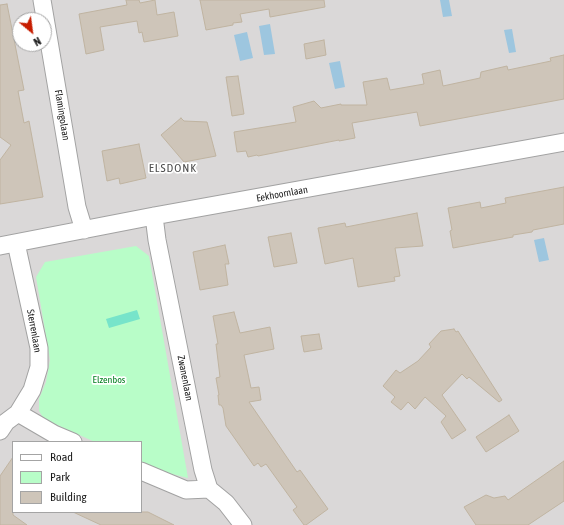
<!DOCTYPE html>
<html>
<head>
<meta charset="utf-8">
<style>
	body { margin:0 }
	#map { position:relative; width:564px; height:525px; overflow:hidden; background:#eeebe0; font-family:"Asap Condensed",sans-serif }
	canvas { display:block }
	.legend { position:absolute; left:12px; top:441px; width:130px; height:72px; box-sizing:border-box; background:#fff; border:1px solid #a4a4a4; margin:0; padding:5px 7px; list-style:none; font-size:12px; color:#1b1b1b }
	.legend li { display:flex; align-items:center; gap:8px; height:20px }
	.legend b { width:20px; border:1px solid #a4a4a4 }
	.north { position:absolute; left:12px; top:12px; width:40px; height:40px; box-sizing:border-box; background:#fff; border:1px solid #a4a4a4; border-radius:50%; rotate:151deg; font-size:11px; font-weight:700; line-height:16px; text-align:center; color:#1b1b1b }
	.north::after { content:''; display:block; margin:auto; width:14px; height:18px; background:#c71d00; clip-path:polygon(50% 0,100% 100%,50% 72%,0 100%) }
</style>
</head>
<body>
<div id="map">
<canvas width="564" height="525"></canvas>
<ul class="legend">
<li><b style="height:5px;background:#fff"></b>Road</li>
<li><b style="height:11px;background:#b8fdc8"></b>Park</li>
<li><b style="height:11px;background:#cec5b9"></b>Building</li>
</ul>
<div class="north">N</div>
</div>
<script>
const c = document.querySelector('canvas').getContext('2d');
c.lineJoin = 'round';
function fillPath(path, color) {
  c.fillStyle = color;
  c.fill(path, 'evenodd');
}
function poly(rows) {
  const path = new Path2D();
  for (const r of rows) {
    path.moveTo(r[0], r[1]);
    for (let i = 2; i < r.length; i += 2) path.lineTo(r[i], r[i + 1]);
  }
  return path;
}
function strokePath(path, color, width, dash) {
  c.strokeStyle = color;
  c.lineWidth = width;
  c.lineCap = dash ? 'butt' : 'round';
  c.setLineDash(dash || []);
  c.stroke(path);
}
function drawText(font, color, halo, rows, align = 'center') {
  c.font = font + ' "Asap Condensed",sans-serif';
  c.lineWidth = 3.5;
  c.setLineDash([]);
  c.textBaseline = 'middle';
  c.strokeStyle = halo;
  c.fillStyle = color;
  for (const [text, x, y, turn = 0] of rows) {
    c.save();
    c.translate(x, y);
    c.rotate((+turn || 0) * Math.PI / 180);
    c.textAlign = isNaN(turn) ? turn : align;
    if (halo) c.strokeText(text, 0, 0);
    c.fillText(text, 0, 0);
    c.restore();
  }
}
fillPath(poly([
	[0,0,564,0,564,525,0,525],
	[20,20,44,20,44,44,20,44],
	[13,442,141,442,141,512,13,512]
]), '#dad8d8');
fillPath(poly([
	[136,246,149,256,188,478,160,471,141,463,141,442,95,442,44,419,39,411,39,399,46,382,50,360,36,277,45,262]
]), '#b8fdc8');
fillPath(poly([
	[137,310,140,319,109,328,106,319]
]), '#77e4ca');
fillPath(poly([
	[440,0,449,0,452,16,443,17],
	[270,24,275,54,264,55,259,26],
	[512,29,516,52,509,53,504,30],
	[247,32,253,58,240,61,234,35],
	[340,61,345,87,335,89,329,63],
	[544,238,549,260,539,262,534,240]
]), '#9dc6df');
const building = poly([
	[126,0,139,0,140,3,155,0,157,15,174,12,178,36,144,42,142,32,139,33,137,21,100,27,104,50,86,54,79,14,127,5,126,0],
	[200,0,324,0,325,7,270,17,269,9,240,14,242,22,233,23,233,25,206,30,200,0],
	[7,4,24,90,18,91,24,123,29,121,43,197,0,204,0,160,11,145,0,137,0,5,7,4],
	[324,40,326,55,306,59,304,44,324,40],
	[564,55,564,99,420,126,417,112,352,123,355,138,339,141,339,140,258,156,257,155,248,157,246,151,237,152,234,132,296,122,293,107,314,101,321,108,341,104,341,105,367,105,363,82,387,78,390,90,424,84,422,74,440,70,443,86,480,78,481,72,507,66,508,70,551,61,550,58,564,55],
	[238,76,244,114,232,116,226,77,238,76],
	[181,118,184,121,207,122,216,156,184,162,161,135,181,118],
	[139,144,146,178,120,184,119,178,107,181,102,151,139,144],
	[564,187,564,224,533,230,532,232,513,235,513,237,453,248,450,231,452,230,448,208,480,202,481,208,506,203,505,198,564,187],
	[417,213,423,246,395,248,400,276,394,277,395,281,358,287,353,258,325,264,318,228,345,223,346,227,417,213],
	[291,233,297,263,274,267,268,237,291,233],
	[225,245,229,264,225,264,228,285,200,290,193,252,225,245],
	[234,312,240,333,270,327,274,349,244,355,251,388,259,387,261,400,249,402,297,472,300,470,328,509,306,525,304,525,293,510,297,507,266,464,261,467,258,463,254,466,226,426,223,408,221,405,219,405,218,395,219,395,216,378,220,377,216,344,218,344,213,316,234,312],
	[454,329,456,332,458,331,502,400,499,402,469,377,467,379,462,374,442,395,466,430,452,439,441,422,446,416,425,397,415,409,408,402,401,410,391,402,395,397,383,386,396,370,400,373,418,361,431,347,429,344,441,331,454,329],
	[319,334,322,349,304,352,301,336,319,334],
	[509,415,519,431,486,452,476,437,509,415],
	[13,457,13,515,27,525,0,525,0,476,13,457],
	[564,461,564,501,528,525,476,525,464,507,486,495,494,498,505,496,508,500,564,461],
	[73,512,148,512,174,525,101,525,73,512]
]);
fillPath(building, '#cec5b9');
strokePath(building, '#c0b4a1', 1);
const minor = poly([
	[42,0,77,207,84,230],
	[154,216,157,240,203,470,209,489,226,503,243,525],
	[0,246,154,216,564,142],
	[18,413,54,434,73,442],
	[0,431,6,422,18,413,32,390,39,367,39,348,16,243],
	[141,471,186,490,209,489]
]);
strokePath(minor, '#a2a2a2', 19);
strokePath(minor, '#fff', 17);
drawText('10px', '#1b1b1b', '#fff', [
	["Flamingolaan",62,115,81],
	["Eekhoornlaan",282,194,-10],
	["Sterrenlaan",34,331,80],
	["Zwanenlaan",185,378,79]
]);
drawText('10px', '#047f20', '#fff', [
	["Elzenbos",109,380]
]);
c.letterSpacing = '1px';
drawText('12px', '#4e4e4e', '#fff', [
	["ELSDONK",173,168]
]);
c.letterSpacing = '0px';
</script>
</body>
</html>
